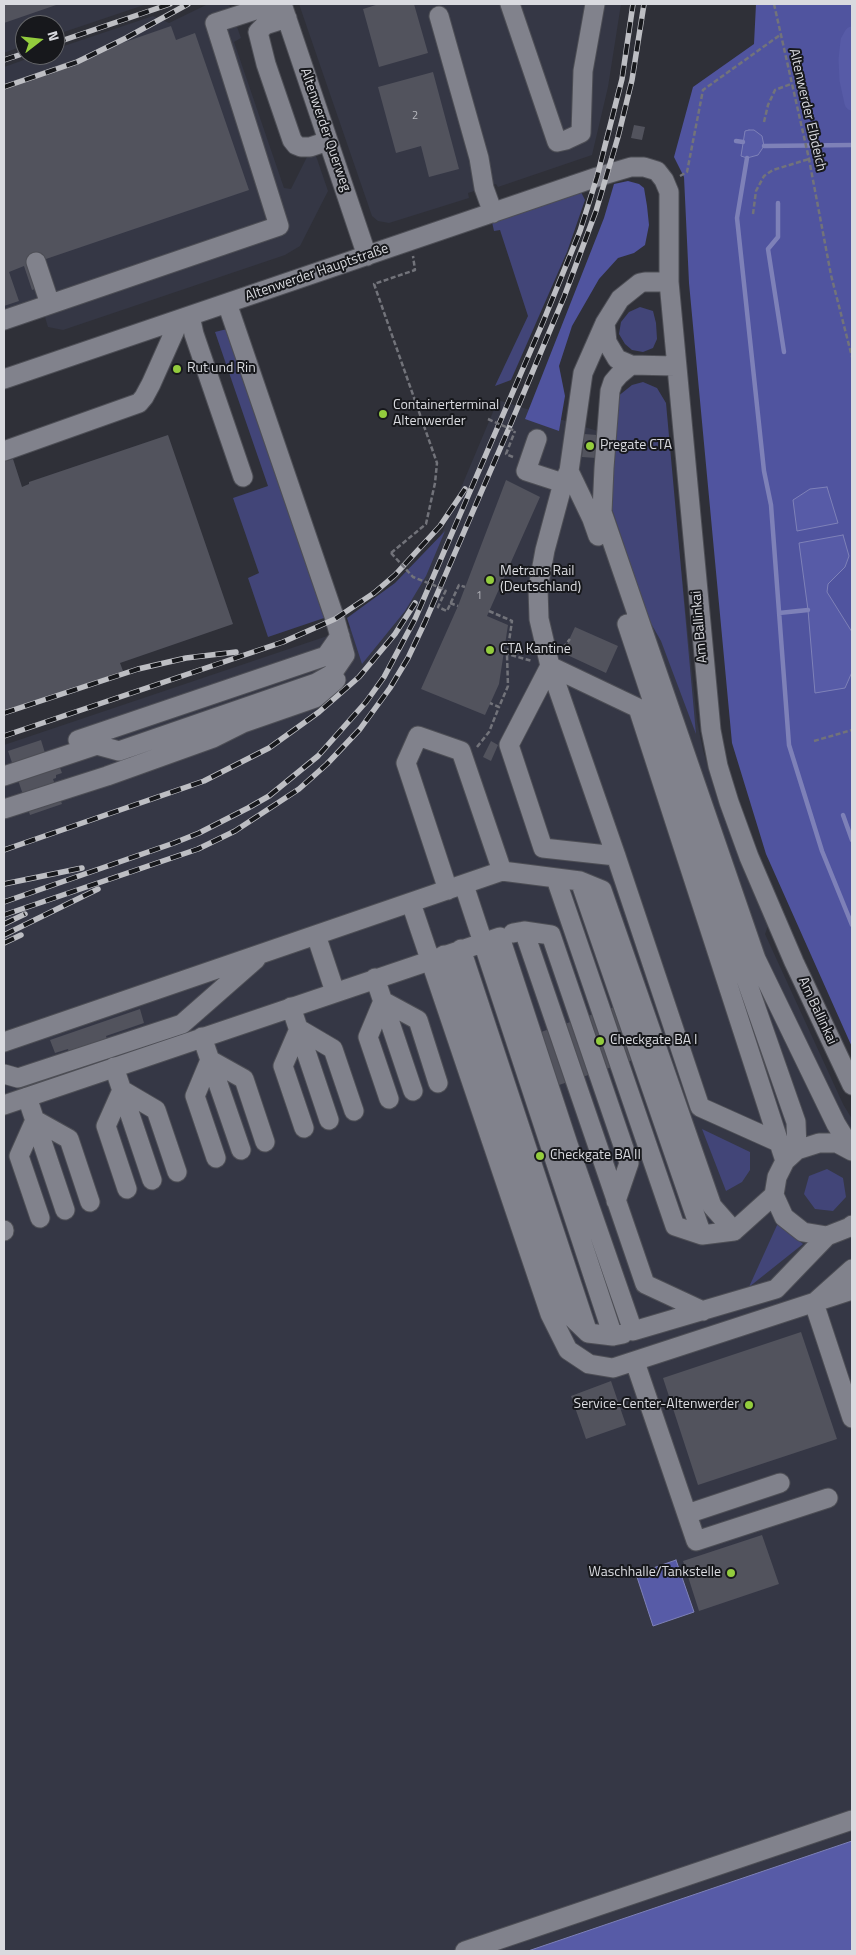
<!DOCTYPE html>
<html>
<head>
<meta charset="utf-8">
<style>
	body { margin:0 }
	#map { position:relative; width:856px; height:1955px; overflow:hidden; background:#2f3038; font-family:"Titillium Web",sans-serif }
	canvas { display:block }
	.frame { position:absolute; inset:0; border:5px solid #d9dadf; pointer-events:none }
	.north { position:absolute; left:15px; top:15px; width:50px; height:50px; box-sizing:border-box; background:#17181c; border:1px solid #65666a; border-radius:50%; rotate:74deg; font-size:14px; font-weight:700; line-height:20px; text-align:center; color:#d9dadf }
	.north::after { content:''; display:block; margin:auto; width:18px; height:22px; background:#93cc3d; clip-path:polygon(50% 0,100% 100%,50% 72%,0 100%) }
</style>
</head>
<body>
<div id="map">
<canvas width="856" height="1955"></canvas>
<div class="frame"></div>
<div class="north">N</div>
</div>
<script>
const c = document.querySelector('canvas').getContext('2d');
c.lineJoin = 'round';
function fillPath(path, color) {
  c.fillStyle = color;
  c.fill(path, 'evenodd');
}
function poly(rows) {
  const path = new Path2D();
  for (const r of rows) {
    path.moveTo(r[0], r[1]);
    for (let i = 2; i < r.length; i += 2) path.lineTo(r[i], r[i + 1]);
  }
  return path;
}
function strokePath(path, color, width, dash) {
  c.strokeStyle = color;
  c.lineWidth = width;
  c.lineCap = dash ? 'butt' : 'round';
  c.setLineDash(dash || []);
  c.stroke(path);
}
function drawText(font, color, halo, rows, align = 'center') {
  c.font = font + ' "Titillium Web",sans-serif';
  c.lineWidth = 4;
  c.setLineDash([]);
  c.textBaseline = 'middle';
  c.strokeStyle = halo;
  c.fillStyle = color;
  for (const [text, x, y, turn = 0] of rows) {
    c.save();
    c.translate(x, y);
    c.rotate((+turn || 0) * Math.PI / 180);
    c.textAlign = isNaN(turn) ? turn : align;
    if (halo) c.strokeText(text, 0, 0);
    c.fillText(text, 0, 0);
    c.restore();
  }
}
fillPath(poly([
	[4,4,147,4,55,35,55,25,25,25,25,45,4,53],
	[208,4,229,4,241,38,234,42,284,188,291,189,308,155,315,153,328,191,300,246,285,255,63,330,48,327,44,314,4,327,4,67,38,55,55,55,55,49,153,16,169,23],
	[299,4,621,4,608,87,592,155,498,187,496,184,468,193,469,198,389,223,378,221,372,216],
	[498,400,617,437,668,442,697,721,703,750,716,795,744,871,768,926,765,934,843,1104,852,1119,852,1841,528,1951,4,1951,4,745,351,628,374,600,434,552]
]), '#353745');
fillPath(poly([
	[581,192,585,200,567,252,511,380,495,386,528,316,500,230,494,231,492,222],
	[640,307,653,311,656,323,657,339,653,348,643,352,632,350,625,344,619,334,621,322,629,312],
	[227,329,327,617,268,637,248,578,259,573,233,498,268,486,215,332],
	[643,382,657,388,666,403,696,734,661,641,649,620,610,503,617,397,632,385],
	[445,531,426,576,405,611,362,664,347,618,395,583],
	[702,1129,750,1152,750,1170,742,1182,726,1191],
	[827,1169,843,1178,846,1197,833,1211,815,1209,804,1194,809,1176],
	[778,1223,803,1244,749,1287]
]), '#424578');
fillPath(poly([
	[756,4,852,4,852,1047,766,854,732,743,689,283,684,177,674,157,693,87,754,44],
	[628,181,639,184,644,188,647,206,649,225,645,245,634,253,618,258,599,279,572,326,559,366,565,396,559,431,525,419,604,218,614,184]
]), '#50549f');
const water = poly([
	[749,130,754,130,762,136,764,146,758,155,747,158,741,156,745,131,749,130],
	[827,487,838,523,797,531,793,500,810,489,827,487],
	[843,535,849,556,845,567,828,584,827,592,852,632,852,672,845,688,815,693,808,610,799,543,843,535],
	[676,1560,694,1612,653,1626,636,1574,676,1560],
	[852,1841,852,1951,528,1951,852,1841]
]);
fillPath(water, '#575ba7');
strokePath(water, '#7e81b8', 1);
strokePath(poly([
	[736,141,743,142],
	[764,146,852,145],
	[747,158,737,218,764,471,771,505,789,745,822,851,852,925],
	[778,203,778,237,768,249,784,352],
	[779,613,808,610],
	[843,815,852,840]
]), '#7e81b8', 4.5);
strokePath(poly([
	[852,34,848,41,846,60,847,80,852,103]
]), '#575ba7', 15);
fillPath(poly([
	[4,4,59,4,4,23],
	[379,4,414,4,428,53,379,67,363,9],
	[171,26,176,40,195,33,249,190,43,260,51,284,32,290,24,266,9,272,19,301,4,306,4,84],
	[433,72,459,169,429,177,421,146,396,153,378,87],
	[634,125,645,127,642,140,631,138],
	[584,434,597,435,596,458,582,457],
	[168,435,233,624,120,663,123,671,4,712,4,460,6,459,6,461,13,459,22,487,29,484,29,482],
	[506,480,540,497,487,616,508,625,499,684,485,715,421,689,458,606],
	[575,627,618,646,606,673,563,653],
	[41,740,49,766,59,765,62,773,56,775,56,778,53,779,62,804,30,815,8,751],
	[491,741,498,745,491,761,483,757],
	[644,997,662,1050,556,1086,538,1033],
	[140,1009,144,1023,106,1036,112,1054,74,1067,68,1049,55,1053,50,1040],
	[801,1332,837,1439,698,1485,663,1378],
	[611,1381,626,1425,586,1439,571,1396],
	[762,1535,779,1584,699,1611,683,1561]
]), '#52535d');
const minor = poly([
	[282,4,367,256],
	[510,4,557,142,566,140,581,133,583,71,595,4],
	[439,16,479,158,484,188,493,213],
	[287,18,265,25,258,32,266,64,292,140,296,145,301,147,310,147,328,141],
	[36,262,50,304],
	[669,282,645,282,640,283,620,299,605,323,583,373,569,471,563,483,545,550,538,588,539,619,550,666,616,856,700,1107,778,1142],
	[190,316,194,334,243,477],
	[4,320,279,226,215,23,274,4],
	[605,323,607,342,617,359,631,365,675,366],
	[631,365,619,375,613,382,610,391,604,468,602,512,756,959,836,1124,852,1150],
	[4,379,597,177,631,167,644,167,657,171,664,180,669,192,669,282,711,730,718,766,729,802,749,857,794,962,852,1085],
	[537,439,526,471,563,483],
	[4,451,139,403,144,397,151,384,180,319],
	[569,471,592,519,598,536],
	[627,624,726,922,796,1122,797,1150],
	[78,740,326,656,340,636],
	[4,776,97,745,119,751,316,683,332,674,345,655,335,619,227,303],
	[4,809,107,776,213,738,243,723,315,698,336,680],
	[616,856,543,848,509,745,550,666,638,708,785,1161],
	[556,879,675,1226,702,1235,734,1231,774,1195],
	[580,881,702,1235],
	[464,885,613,1336],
	[448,890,406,763,418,736,461,751,502,871],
	[411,903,550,1314,568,1350,589,1364,613,1368,852,1290],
	[524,931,645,1284,703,1311],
	[513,933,524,931,551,935,629,1163,616,1201],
	[316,935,335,992],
	[461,949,587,1330],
	[444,955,562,1308,588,1333,613,1336,623,1334],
	[375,978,413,1091],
	[383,1001,418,1020,438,1083],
	[383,1001,368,1037,389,1099],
	[291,1007,329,1120],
	[299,1029,333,1049,354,1111],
	[299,1029,283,1066,304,1128],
	[202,1037,241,1150],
	[4,1042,502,871,580,881,602,890,712,1206,734,1231],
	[210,1060,244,1079,265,1142],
	[210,1060,195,1096,216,1158],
	[114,1067,152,1180],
	[4,1074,18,1078,182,1024,256,959],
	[122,1090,106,1126,127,1189],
	[122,1090,156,1110,177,1172],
	[27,1097,65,1210],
	[4,1105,500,937,568,1144,633,1331,776,1289,827,1236],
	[35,1120,69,1139,90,1202],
	[35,1120,19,1156,40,1218],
	[852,1151,837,1143,819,1143,797,1150,785,1161,777,1177,774,1195,784,1217,803,1232,827,1236,850,1227,852,1225],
	[4,1230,4,1231],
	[852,1269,814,1303,852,1418],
	[635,1362,696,1541,828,1498],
	[687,1514,780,1483],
	[465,1951,852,1820]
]);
strokePath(minor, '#4d4e55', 21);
strokePath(poly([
	[774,4,809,159,831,275,852,357],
	[764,122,768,105,775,90,791,84],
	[680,176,687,172,703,90,780,35],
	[753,214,756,191,764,176,773,170,809,159],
	[513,457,506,454,515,431],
	[391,553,426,524,435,483,437,463,374,284,415,270,413,256],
	[446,590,438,607,447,611,459,585,465,587],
	[450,603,458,606],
	[489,611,512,621,507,655,508,686,499,707,490,703],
	[563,648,570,639],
	[504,653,532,661],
	[814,741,852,730],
	[477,747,489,732,499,707]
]), '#72737a', 2.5, [5, 2.5]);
strokePath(minor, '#81828c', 19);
const rail = poly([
	[55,43,170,4],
	[4,60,25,53],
	[4,87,77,62,126,38,188,4],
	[4,713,138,669,186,658,236,652],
	[4,736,283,642,335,619,374,593,395,575,440,526,465,489],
	[4,850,204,781,269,748,319,712,359,677,395,634,415,603],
	[4,884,82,868],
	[4,902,174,843,199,833,248,808,269,796,318,756,366,702,384,677,415,619,543,322,580,231,597,177,622,79,633,4],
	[4,915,198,849,235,831,299,789,327,764,360,729,390,688,408,658,425,622,509,428,564,297,596,211,618,137,632,80,644,4],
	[4,924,25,914],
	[4,935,98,889],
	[4,943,21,935]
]);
strokePath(rail, '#bdbec3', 5.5);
strokePath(rail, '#17181c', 4, [11]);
strokePath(poly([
	[488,419,515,431],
	[391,553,413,577,446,590]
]), '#72737a', 2.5, [5, 2.5]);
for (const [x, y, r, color] of [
	[177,369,5,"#93cc3d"],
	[383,414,5,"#93cc3d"],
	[590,446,5,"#93cc3d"],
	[490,580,5,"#93cc3d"],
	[490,650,5,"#93cc3d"],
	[600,1041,5,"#93cc3d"],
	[540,1156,5,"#93cc3d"],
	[749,1405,5,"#93cc3d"],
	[731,1573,5,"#93cc3d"]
]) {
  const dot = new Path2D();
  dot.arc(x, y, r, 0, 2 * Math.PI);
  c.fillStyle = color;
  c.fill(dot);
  strokePath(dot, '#17181c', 2);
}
drawText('11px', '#b7b8be', null, [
	["2",415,116],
	["1",479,596]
]);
drawText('14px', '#d9dadf', '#17181c', [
	["Altenwerder Elbdeich",807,110,77],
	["Altenwerder Querweg",325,130,71],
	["Altenwerder Hauptstraße",317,273,-19],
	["Am Ballinkai",700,627,-95],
	["Am Ballinkai",817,1011,65]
]);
drawText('14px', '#d9dadf', '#17181c', [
	["Rut und Rin",187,369],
	["Containerterminal",393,406],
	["Altenwerder",393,422],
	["Pregate CTA",600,446],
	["Metrans Rail",500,572],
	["(Deutschland)",500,588],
	["CTA Kantine",500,650],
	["Checkgate BA I",610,1041],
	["Checkgate BA II",550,1156],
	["Service-Center-Altenwerder",739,1405,"right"],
	["Waschhalle/Tankstelle",721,1573,"right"]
], 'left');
</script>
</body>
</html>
